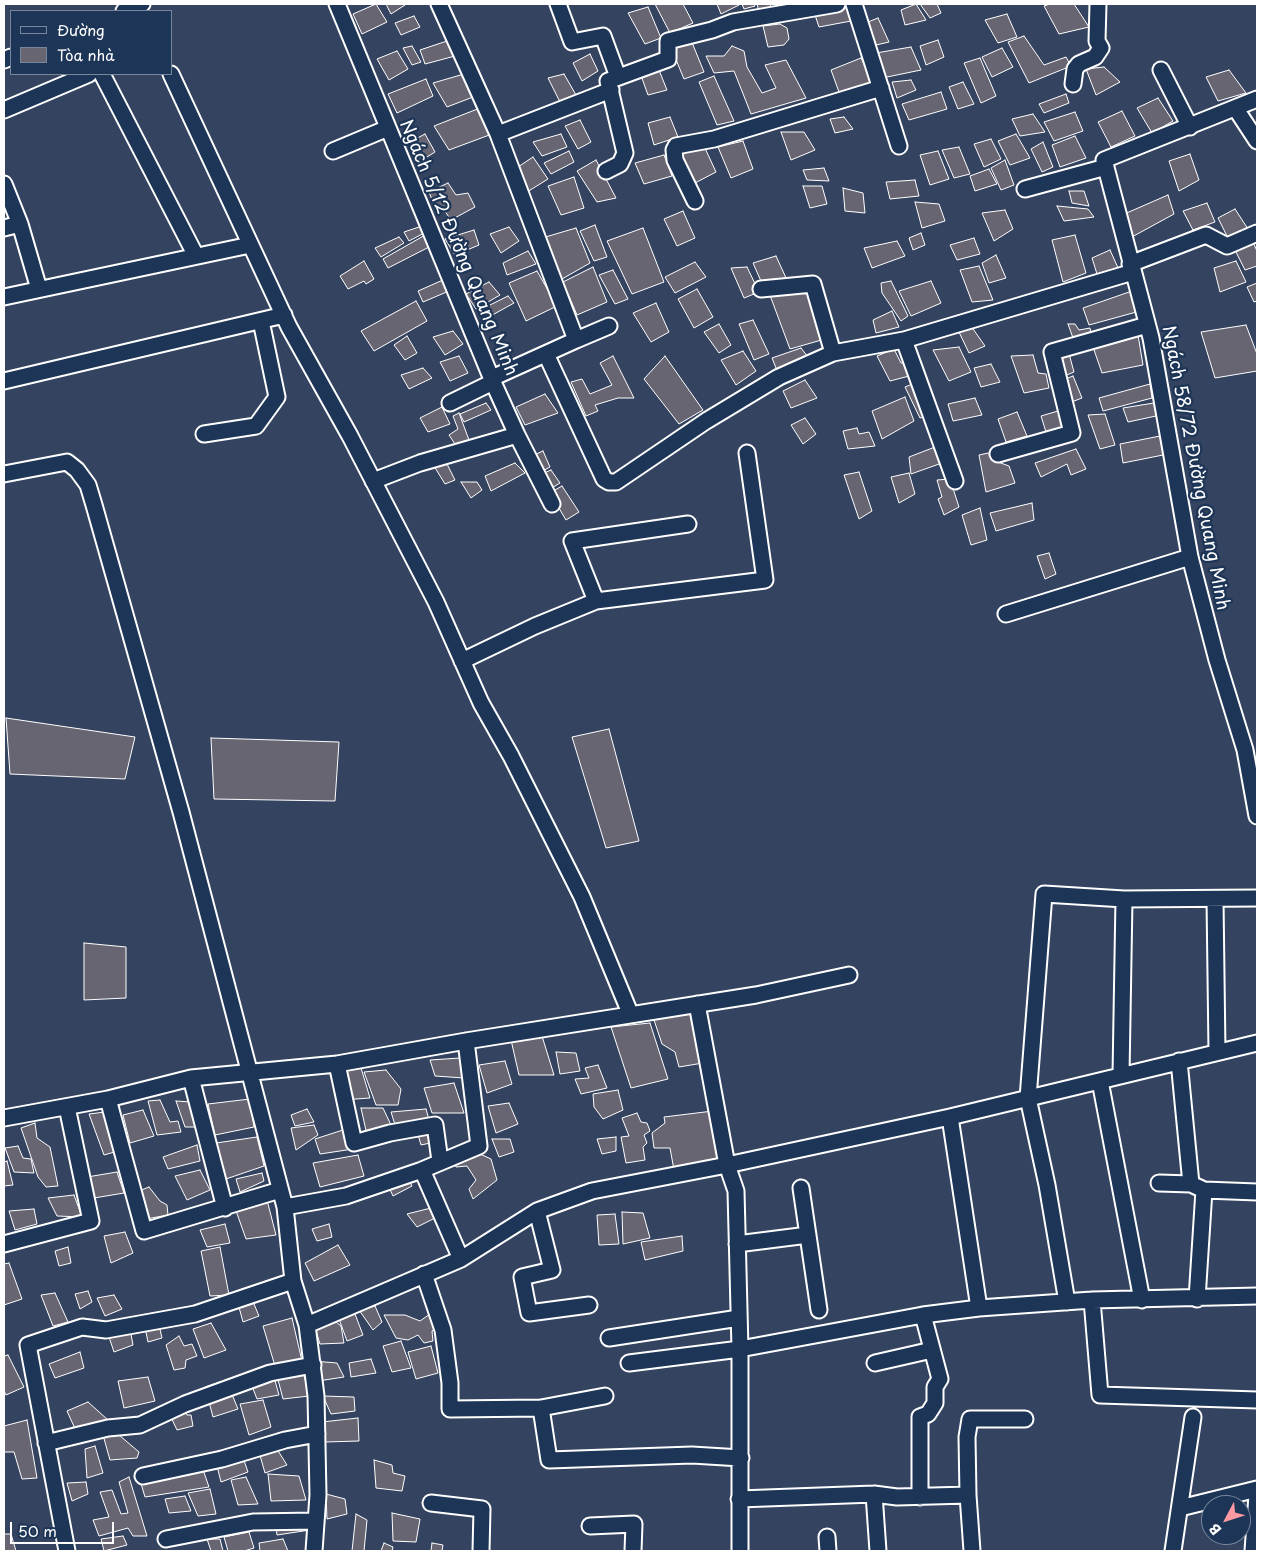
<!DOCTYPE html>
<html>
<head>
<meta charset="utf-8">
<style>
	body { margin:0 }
	#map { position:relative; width:1261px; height:1555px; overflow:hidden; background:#34435f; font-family:"Playpen Sans",sans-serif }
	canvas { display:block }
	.frame { position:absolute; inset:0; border:5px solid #fff; pointer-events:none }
	.legend { position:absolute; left:10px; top:10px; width:162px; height:65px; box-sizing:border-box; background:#1d3557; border:1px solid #77869a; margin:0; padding:6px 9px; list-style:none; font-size:15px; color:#fff }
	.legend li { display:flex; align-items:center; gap:10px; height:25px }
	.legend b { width:25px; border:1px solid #77869a }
	.north { position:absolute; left:1201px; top:1495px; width:50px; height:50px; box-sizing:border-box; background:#1d3557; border:1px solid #77869a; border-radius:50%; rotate:230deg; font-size:14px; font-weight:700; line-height:20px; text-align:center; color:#fff }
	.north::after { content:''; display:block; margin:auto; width:18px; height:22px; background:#ff9aa2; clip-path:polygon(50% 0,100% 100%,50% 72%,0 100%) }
	.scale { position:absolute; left:10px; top:1522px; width:104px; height:22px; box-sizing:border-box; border:2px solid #fff; border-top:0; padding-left:6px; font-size:15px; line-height:18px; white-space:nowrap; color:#fff; -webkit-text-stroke:4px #1d3557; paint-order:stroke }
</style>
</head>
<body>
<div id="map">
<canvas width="1261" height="1555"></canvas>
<div class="frame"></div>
<ul class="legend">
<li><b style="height:6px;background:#1d3557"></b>Đường</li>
<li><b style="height:14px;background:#686572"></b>Tòa nhà</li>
</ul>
<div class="north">B</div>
<div class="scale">50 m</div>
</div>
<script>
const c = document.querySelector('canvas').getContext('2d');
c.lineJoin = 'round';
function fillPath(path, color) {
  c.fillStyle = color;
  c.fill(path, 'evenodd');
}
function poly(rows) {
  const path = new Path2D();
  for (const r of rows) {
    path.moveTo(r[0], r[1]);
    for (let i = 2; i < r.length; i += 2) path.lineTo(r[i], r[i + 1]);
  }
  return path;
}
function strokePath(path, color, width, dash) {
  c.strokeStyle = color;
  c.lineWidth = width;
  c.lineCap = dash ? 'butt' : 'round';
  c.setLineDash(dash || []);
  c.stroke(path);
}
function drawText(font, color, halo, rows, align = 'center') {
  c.font = font + ' "Playpen Sans",sans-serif';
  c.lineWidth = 4.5;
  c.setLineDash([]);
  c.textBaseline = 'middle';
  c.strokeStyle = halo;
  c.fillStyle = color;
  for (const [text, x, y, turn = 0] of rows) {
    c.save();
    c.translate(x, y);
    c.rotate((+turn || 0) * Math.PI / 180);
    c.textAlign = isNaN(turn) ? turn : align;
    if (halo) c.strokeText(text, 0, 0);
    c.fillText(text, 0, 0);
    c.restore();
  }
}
const building = poly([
	[376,4,387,22,362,34,353,14,376,4],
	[386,4,405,4,405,5,391,14,386,4],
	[655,4,683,4,693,23,670,33,655,4],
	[717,4,739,4,739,5,721,14,717,4],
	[742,4,754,4,755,6,744,9,742,4],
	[757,4,770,4,771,7,759,11,757,4],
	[916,4,926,20,905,25,901,10,916,4],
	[920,4,937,4,941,13,930,18,920,4],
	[1050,4,1074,4,1089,27,1059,34,1044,6,1050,4],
	[848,6,851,21,819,27,814,12,848,6],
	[648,7,661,38,645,44,628,13,648,7],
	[1007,14,1017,37,998,43,985,20,1007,14],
	[414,16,420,27,401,35,395,23,414,16],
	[878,18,889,42,876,45,868,22,878,18],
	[780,24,787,28,789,39,784,45,768,47,763,26,780,24],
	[1024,36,1044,65,1066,57,1071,66,1029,83,1008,42,1024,36],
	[691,40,704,72,684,79,669,43,691,40],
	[938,40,944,57,926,65,920,46,938,40],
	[447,41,455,56,425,64,420,50,447,41],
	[412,46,421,62,412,65,403,48,412,46],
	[732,46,744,51,747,67,762,93,776,88,765,65,786,60,806,98,751,114,734,71,714,73,706,56,724,56,732,46],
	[911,47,921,70,882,78,876,53,911,47],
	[1002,48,1013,67,992,77,982,57,1002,48],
	[397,51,408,69,389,80,377,59,397,51],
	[590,54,598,71,582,81,573,63,590,54],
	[861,58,873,82,839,92,831,70,861,58],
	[980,58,996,96,981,103,964,63,980,58],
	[657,65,667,90,648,95,639,70,657,65],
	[1104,67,1120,82,1096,95,1086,69,1104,67],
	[1229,70,1246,93,1218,101,1206,77,1229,70],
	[464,74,473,97,447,107,433,83,464,74],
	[564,74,576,95,560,102,548,78,564,74],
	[714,76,734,121,717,125,699,82,714,76],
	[426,79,433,96,397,113,388,94,426,79],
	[911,80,916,90,897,98,892,82,911,80],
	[963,82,974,104,958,109,949,87,963,82],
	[941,92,947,109,909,120,902,104,941,92],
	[1066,94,1069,103,1044,113,1039,104,1066,94],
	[1158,98,1173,121,1152,133,1137,108,1158,98],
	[480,108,492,134,449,150,434,126,480,108],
	[1122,111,1135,136,1111,147,1098,122,1122,111],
	[1075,112,1083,131,1054,141,1044,122,1075,112],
	[1033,114,1045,132,1020,136,1012,119,1033,114],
	[670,117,678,137,654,145,648,123,670,117],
	[844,117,853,129,835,133,830,119,844,117],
	[580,120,591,142,578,149,565,126,580,120],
	[781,132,804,132,815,150,791,160,781,132],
	[425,134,435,152,419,162,408,143,425,134],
	[561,134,567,147,542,156,533,142,561,134],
	[1016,134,1030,158,1010,165,998,141,1016,134],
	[1075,136,1086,158,1060,167,1052,145,1075,136],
	[991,139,1001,159,984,167,974,144,991,139],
	[743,141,753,169,731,178,718,147,743,141],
	[1043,142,1053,167,1042,172,1031,149,1043,142],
	[704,146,716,172,695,183,680,155,704,146],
	[959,147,970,174,954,178,942,150,959,147],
	[569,151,574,162,551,174,544,163,569,151],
	[938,151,949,179,930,185,920,155,938,151],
	[1190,154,1199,180,1179,191,1169,161,1190,154],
	[664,155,672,176,644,184,635,163,664,155],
	[533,157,548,179,527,192,515,169,533,157],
	[596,160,616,198,597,202,577,171,596,160],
	[1005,160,1014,185,1001,190,991,168,1005,160],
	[824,168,829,181,807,180,803,170,824,168],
	[989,169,997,184,975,191,970,176,989,169],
	[574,177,584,208,561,215,548,186,574,177],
	[915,180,919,196,890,199,886,182,915,180],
	[448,183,456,195,468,193,475,207,451,220,442,207,436,210,429,192,448,183],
	[803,186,822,186,827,204,810,208,803,186],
	[843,188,863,193,865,213,845,211,843,188],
	[1069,191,1084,191,1089,206,1072,203,1069,191],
	[1168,195,1174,214,1130,238,1122,215,1168,195],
	[915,202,939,204,945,221,922,228,915,202],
	[1207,203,1215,222,1193,230,1183,211,1207,203],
	[1057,206,1088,209,1094,217,1064,221,1057,206],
	[1235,209,1248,229,1229,240,1218,218,1235,209],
	[1005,210,1013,229,994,241,982,213,1005,210],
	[683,211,695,238,677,246,664,219,683,211],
	[425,225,428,231,409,241,404,232,425,225],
	[595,225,607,257,594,261,580,231,595,225],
	[509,227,519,241,501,253,490,234,509,227],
	[576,228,590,263,562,279,542,238,576,228],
	[643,228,664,282,632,294,607,241,643,228],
	[474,230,479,245,455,255,445,239,474,230],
	[921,233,925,245,913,250,909,238,921,233],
	[427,234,431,246,388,268,383,259,427,234],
	[1075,235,1086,273,1063,282,1052,240,1075,235],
	[399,237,404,243,381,257,375,248,399,237],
	[974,238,980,254,957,260,950,245,974,238],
	[897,241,905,256,872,268,864,248,897,241],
	[1253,242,1257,251,1257,266,1245,270,1233,246,1253,242],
	[1110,250,1119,270,1097,274,1092,258,1110,250],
	[528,251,536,264,507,275,503,263,528,251],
	[996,255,1006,278,989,283,982,263,996,255],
	[776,256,787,280,764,288,753,263,776,256],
	[364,261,374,279,366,284,364,281,348,289,340,276,364,261],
	[1236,261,1246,282,1220,292,1214,268,1236,261],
	[695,262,706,277,675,293,665,277,695,262],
	[979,266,993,300,972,302,960,270,979,266],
	[593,267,607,302,577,315,563,282,593,267],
	[747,267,759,292,744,298,731,268,747,267],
	[613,270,628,299,615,304,599,275,613,270],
	[537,271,557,306,526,321,509,283,537,271],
	[443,280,449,291,423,302,418,291,443,280],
	[891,281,908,316,901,321,882,293,881,283,891,281],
	[931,281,941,303,911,316,899,291,931,281],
	[489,282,500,295,476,309,466,294,489,282],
	[1257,283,1257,301,1254,302,1247,287,1257,283],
	[809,286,825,339,790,349,768,290,809,286],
	[697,289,713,317,694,328,678,299,697,289],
	[1132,291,1140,311,1089,325,1083,308,1132,291],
	[508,296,514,303,487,318,482,309,508,296],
	[416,301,427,321,374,351,361,331,416,301],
	[656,303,669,332,651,342,633,313,656,303],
	[892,311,899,327,876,333,873,320,892,311],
	[753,320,769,354,754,360,739,324,753,320],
	[719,324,731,345,719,353,704,332,719,324],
	[1068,324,1075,324,1079,330,1090,328,1091,334,1073,338,1068,324],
	[1246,325,1257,354,1257,371,1215,378,1201,332,1246,325],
	[971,326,985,346,969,353,958,330,971,326],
	[453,331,463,344,445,355,433,337,453,331],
	[1138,335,1143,365,1102,373,1093,347,1138,335],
	[407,336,417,353,405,360,394,345,407,336],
	[959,347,971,372,949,381,933,350,959,347],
	[801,348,808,357,778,373,772,358,801,348],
	[894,349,901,363,909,362,913,375,890,381,877,356,894,349],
	[1068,350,1074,372,1062,377,1055,354,1068,350],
	[743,351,756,371,736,385,721,360,743,351],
	[1033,355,1038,373,1046,374,1049,388,1024,393,1011,356,1033,355],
	[459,356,468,373,450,381,440,362,459,356],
	[613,356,634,398,618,398,595,405,598,411,586,416,571,382,582,379,590,394,612,385,600,363,613,356],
	[665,356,703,410,679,424,644,379,665,356],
	[991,364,1000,382,981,387,974,368,991,364],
	[423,368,432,378,409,389,401,375,423,368],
	[1073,376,1082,398,1069,403,1063,380,1073,376],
	[805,380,817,398,791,408,783,391,805,380],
	[915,383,927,416,920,418,905,387,915,383],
	[1150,384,1152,398,1103,411,1099,398,1150,384],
	[545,394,558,413,525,425,516,407,545,394],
	[905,397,914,421,882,439,872,411,905,397],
	[975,398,982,415,953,421,948,404,975,398],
	[486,403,491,410,464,422,460,414,486,403],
	[1154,403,1156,416,1128,422,1123,408,1154,403],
	[442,407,450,424,428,432,420,418,442,407],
	[1058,411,1064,427,1046,432,1041,416,1058,411],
	[1017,412,1027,436,1006,442,998,419,1017,412],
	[459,413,469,440,455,444,449,435,458,429,453,416,459,413],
	[1105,414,1115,445,1100,449,1088,415,1105,414],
	[805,418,816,434,803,444,791,425,805,418],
	[857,428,859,434,869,432,875,446,848,449,843,431,857,428],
	[1160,436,1163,455,1123,463,1120,444,1160,436],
	[935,447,942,463,911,474,909,457,935,447],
	[1076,449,1086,469,1071,475,1067,464,1041,477,1035,463,1076,449],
	[543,451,550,467,541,472,532,456,543,451],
	[993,452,998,462,1009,466,1015,483,986,492,979,455,993,452],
	[445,460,455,480,445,484,434,466,445,460],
	[515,463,525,473,491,491,485,476,515,463],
	[551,470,560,483,550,489,542,474,551,470],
	[859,472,872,511,859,519,844,475,859,472],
	[909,473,915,494,899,503,891,477,909,473],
	[950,479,959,507,944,515,938,499,942,497,937,480,950,479],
	[461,482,477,482,482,490,471,498,461,482],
	[562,486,579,512,566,520,550,493,562,486],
	[1032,503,1034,520,996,531,990,513,1032,503],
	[980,508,987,540,971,545,962,515,980,508],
	[1049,553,1056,574,1045,579,1037,556,1049,553],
	[6,718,135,737,125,779,10,774,6,718],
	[609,729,639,841,606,848,572,737,609,729],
	[211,738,339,742,335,801,214,799,211,738],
	[84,943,126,947,126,998,84,1000,84,943],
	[698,1011,709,1062,679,1067,675,1052,662,1044,653,1017,698,1011],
	[650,1023,668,1079,631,1088,611,1027,650,1023],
	[542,1036,554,1075,519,1075,511,1040,542,1036],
	[556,1052,576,1053,580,1071,560,1074,556,1052],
	[460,1058,464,1078,435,1076,430,1060,460,1058],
	[359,1061,370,1098,342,1100,336,1066,359,1061],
	[505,1061,512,1084,487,1093,479,1065,505,1061],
	[598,1065,607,1088,581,1094,575,1079,589,1078,585,1068,598,1065],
	[386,1070,401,1089,398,1105,376,1105,364,1072,386,1070],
	[454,1083,464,1113,432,1113,424,1088,454,1083],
	[618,1090,623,1110,603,1119,594,1107,593,1094,618,1090],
	[250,1099,254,1127,215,1135,208,1104,250,1099],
	[160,1100,170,1122,178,1121,181,1132,157,1135,148,1101,160,1100],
	[176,1101,191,1102,201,1127,185,1127,176,1101],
	[509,1103,518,1124,496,1133,488,1106,509,1103],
	[361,1108,383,1108,391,1125,367,1135,361,1108],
	[307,1109,314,1122,295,1126,291,1115,307,1109],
	[426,1109,435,1142,421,1145,415,1124,396,1128,391,1112,426,1109],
	[143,1110,154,1136,130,1143,123,1115,143,1110],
	[713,1111,720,1160,674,1170,670,1148,654,1148,652,1133,665,1123,664,1117,713,1111],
	[105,1112,118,1151,104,1155,89,1114,105,1112],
	[637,1113,641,1122,647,1123,650,1131,644,1135,647,1143,643,1147,645,1160,626,1163,621,1137,629,1136,622,1118,637,1113],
	[35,1123,37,1138,50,1147,58,1186,46,1187,38,1177,21,1128,35,1123],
	[314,1125,318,1135,296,1150,291,1128,314,1125],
	[346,1129,353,1149,320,1154,315,1139,346,1129],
	[257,1137,264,1166,223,1180,216,1143,257,1137],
	[616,1137,616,1151,602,1154,597,1139,616,1137],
	[492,1139,510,1139,514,1152,499,1157,492,1139],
	[197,1145,200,1161,168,1169,163,1157,197,1145],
	[18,1146,23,1158,31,1159,34,1173,14,1172,5,1148,18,1146],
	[450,1152,478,1153,491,1159,497,1180,473,1199,469,1189,476,1180,467,1166,456,1167,450,1152],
	[358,1155,364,1176,320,1187,313,1163,358,1155],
	[7,1161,13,1185,4,1186,4,1162,7,1161],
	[200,1170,210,1190,187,1200,175,1176,200,1170],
	[117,1172,124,1193,94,1198,87,1177,117,1172],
	[262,1173,264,1181,240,1192,236,1179,262,1173],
	[407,1176,412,1186,393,1196,387,1183,407,1176],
	[149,1187,160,1201,167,1205,168,1215,146,1219,139,1191,149,1187],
	[74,1195,82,1217,57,1216,48,1198,74,1195],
	[267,1200,276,1235,246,1239,235,1208,267,1200],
	[431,1208,435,1218,417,1227,407,1214,431,1208],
	[34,1209,37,1224,15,1230,9,1211,34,1209],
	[622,1212,643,1213,650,1238,623,1244,622,1212],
	[615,1214,619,1244,599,1245,597,1215,615,1214],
	[225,1224,230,1243,207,1247,200,1230,225,1224],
	[329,1224,332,1237,317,1241,312,1229,329,1224],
	[125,1232,133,1253,111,1263,104,1236,125,1232],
	[682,1236,683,1251,645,1260,641,1242,682,1236],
	[338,1245,350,1265,314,1281,305,1263,338,1245],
	[68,1247,71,1263,59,1266,55,1251,68,1247],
	[220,1247,229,1295,210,1296,201,1251,220,1247],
	[9,1263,22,1299,4,1305,4,1264,9,1263],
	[88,1291,92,1302,80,1309,75,1294,88,1291],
	[249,1292,259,1316,243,1322,237,1300,249,1292],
	[55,1293,68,1322,53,1326,41,1295,55,1293],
	[114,1295,122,1309,105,1316,97,1298,114,1295],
	[375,1306,382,1322,373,1330,359,1310,375,1306],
	[355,1314,363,1335,347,1341,339,1319,355,1314],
	[430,1314,435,1329,432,1331,433,1341,424,1343,418,1335,408,1340,396,1338,384,1315,405,1315,420,1321,430,1314],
	[157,1316,162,1338,148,1342,143,1318,157,1316],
	[292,1318,302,1361,275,1366,263,1326,292,1318],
	[336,1322,341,1326,344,1343,320,1344,315,1328,336,1322],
	[211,1323,226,1350,204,1358,193,1329,211,1323],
	[118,1326,122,1335,131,1334,133,1345,114,1352,106,1328,118,1326],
	[179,1336,184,1346,192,1344,197,1356,186,1360,185,1368,174,1370,166,1345,179,1336],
	[401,1341,411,1368,392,1372,383,1346,401,1341],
	[431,1346,438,1373,416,1379,408,1352,431,1346],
	[80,1352,84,1368,55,1378,49,1364,80,1352],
	[8,1355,24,1387,6,1395,4,1391,4,1356,8,1355],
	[371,1359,376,1373,351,1377,349,1363,371,1359],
	[313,1361,337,1363,344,1377,318,1381,313,1361],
	[272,1370,279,1395,257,1399,248,1376,272,1370],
	[304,1374,309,1396,283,1399,277,1376,304,1374],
	[148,1377,155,1401,124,1408,118,1381,148,1377],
	[220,1382,231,1392,238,1409,213,1417,205,1387,220,1382],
	[323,1396,354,1397,355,1411,331,1414,323,1396],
	[263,1400,271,1427,249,1435,240,1404,263,1400],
	[88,1402,108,1420,76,1431,67,1411,88,1402],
	[183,1408,187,1415,191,1415,193,1426,177,1430,169,1413,183,1408],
	[358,1418,359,1441,325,1442,322,1422,358,1418],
	[27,1420,37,1478,22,1479,14,1452,4,1452,4,1426,27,1420],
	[103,1435,119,1435,139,1452,137,1458,110,1460,103,1435],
	[257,1445,275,1446,287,1465,265,1473,257,1445],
	[95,1446,103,1473,87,1478,85,1449,95,1446],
	[241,1452,248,1472,221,1482,215,1458,241,1452],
	[199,1458,209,1487,145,1497,139,1477,199,1458],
	[374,1460,392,1465,393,1473,405,1476,402,1491,376,1488,374,1460],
	[268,1474,299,1476,306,1500,271,1501,268,1474],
	[129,1477,147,1536,133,1536,128,1528,99,1536,93,1520,109,1517,100,1492,112,1490,121,1514,128,1513,119,1482,129,1477],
	[246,1477,258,1504,238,1505,231,1480,246,1477],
	[86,1482,88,1494,72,1501,67,1483,86,1482],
	[210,1489,216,1514,198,1516,188,1493,210,1489],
	[326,1494,345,1499,347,1514,327,1519,326,1494],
	[185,1496,191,1511,169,1513,165,1499,185,1496],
	[392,1513,420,1519,416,1542,393,1541,392,1513],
	[356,1514,367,1520,364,1551,352,1551,356,1514],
	[275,1520,309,1520,310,1530,277,1535,275,1520],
	[249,1532,254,1548,244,1551,228,1551,224,1537,249,1532],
	[4,1534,11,1534,16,1551,4,1551,4,1534],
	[123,1536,127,1545,104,1551,101,1539,123,1536],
	[207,1539,220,1539,223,1551,211,1551,207,1539],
	[283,1539,288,1551,260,1551,259,1543,283,1539],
	[384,1543,393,1547,392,1551,381,1551,384,1543],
	[432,1543,443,1545,442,1551,431,1551,432,1543]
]);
fillPath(building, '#686572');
strokePath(building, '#fff', 1);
const street = poly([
	[337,4,493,382,517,435,552,504],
	[439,4,498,134,576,340,609,326],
	[558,4,572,42,603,36,618,77],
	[854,4,899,146],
	[124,11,142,4],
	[4,60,11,57],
	[1161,70,1190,127],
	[102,74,196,256],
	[171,74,289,327,350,436,436,602,481,703,511,756,582,897,630,1013],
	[1073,84,1075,69,1079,64,1095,57,1101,48,1097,41,1098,4],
	[1257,99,1104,160,1151,338,1190,557,1217,660,1245,750,1257,816],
	[1236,109,1257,141],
	[4,110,89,74],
	[498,134,611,90],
	[333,151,388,128],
	[606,171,620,164,625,153,608,81,668,59,668,41,712,30,733,22,837,4],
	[4,184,20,224,39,289],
	[1025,189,1106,167],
	[695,201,675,160,674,150,676,146,714,139,881,88],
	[4,228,20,224],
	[1130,264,1206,235,1227,246,1257,233],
	[761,289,813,284,833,353],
	[4,297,250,245],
	[904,340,955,481],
	[546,354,604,479,609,482,616,482,706,421,779,377,833,353,904,340,1133,272],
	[492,378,576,340],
	[4,381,284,315],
	[450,403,493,382],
	[204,434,256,426,277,397,261,321],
	[998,454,1072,433,1052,352,1147,325],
	[4,474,67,462,77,470,88,485,94,505,181,812,285,1207,293,1281,307,1325,316,1396,318,1495,314,1551],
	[373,481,420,463,517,435],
	[596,601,572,541,688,524],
	[1006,614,1190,557],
	[462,661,535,626,596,601,765,580,747,453],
	[1215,899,1217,1052],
	[697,1004,727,1165,736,1191,740,1349,740,1551],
	[1179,1061,1191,1184],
	[337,1064,354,1143,390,1133,435,1125,440,1161],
	[1121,1075,1124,899],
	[191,1078,225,1208],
	[1100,1081,1142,1300],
	[108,1099,144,1231,280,1190],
	[950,1117,979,1308],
	[4,1118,108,1099,191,1078,337,1064,466,1041,756,995,849,975],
	[422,1170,461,1259],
	[1159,1183,1191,1184,1204,1190,1257,1192],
	[801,1188,819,1310],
	[285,1207,346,1196,422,1170,479,1146,466,1041],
	[537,1211,552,1270,522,1277,529,1313,589,1305],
	[4,1244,91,1221,67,1107],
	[737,1244,808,1235],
	[424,1274,443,1330,450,1383,450,1409,541,1408,605,1396],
	[1197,1299,1204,1190],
	[1092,1300,1100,1395,1257,1400],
	[1067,1302,1047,1185,1028,1098,1044,894,1124,899,1257,898],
	[307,1325,461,1259,537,1211,592,1191,727,1165,950,1117,1257,1043],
	[609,1338,739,1318],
	[629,1363,740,1349,923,1315,979,1308,1092,1300,1257,1296],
	[875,1363,932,1350],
	[541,1408,549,1460,692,1455,741,1458],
	[46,1443,108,1428,140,1425,185,1404,270,1373,313,1365],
	[143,1476,222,1459,285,1440,317,1434],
	[874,1494,878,1551],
	[920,1497,920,1417,928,1414,935,1403,935,1387,940,1379,923,1315],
	[739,1499,874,1494,897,1497,968,1495],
	[431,1503,482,1509,481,1551],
	[1180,1508,1257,1489],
	[590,1526,634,1524,633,1551],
	[827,1537,828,1551],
	[166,1539,253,1522,315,1521],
	[67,1551,28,1345,82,1327,106,1330,195,1314,293,1281],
	[972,1551,968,1495,967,1437,970,1419,1025,1419],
	[1173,1551,1193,1417],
	[1253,1551,1257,1495]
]);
strokePath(street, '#fff', 19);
strokePath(street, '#1d3557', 15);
drawText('18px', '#fff', '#1d3557', [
	["Ngách 5/12 Đường Quang Minh",458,248,67],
	["Ngách 58/72 Đường Quang Minh",1195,468,79]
]);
</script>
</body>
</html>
